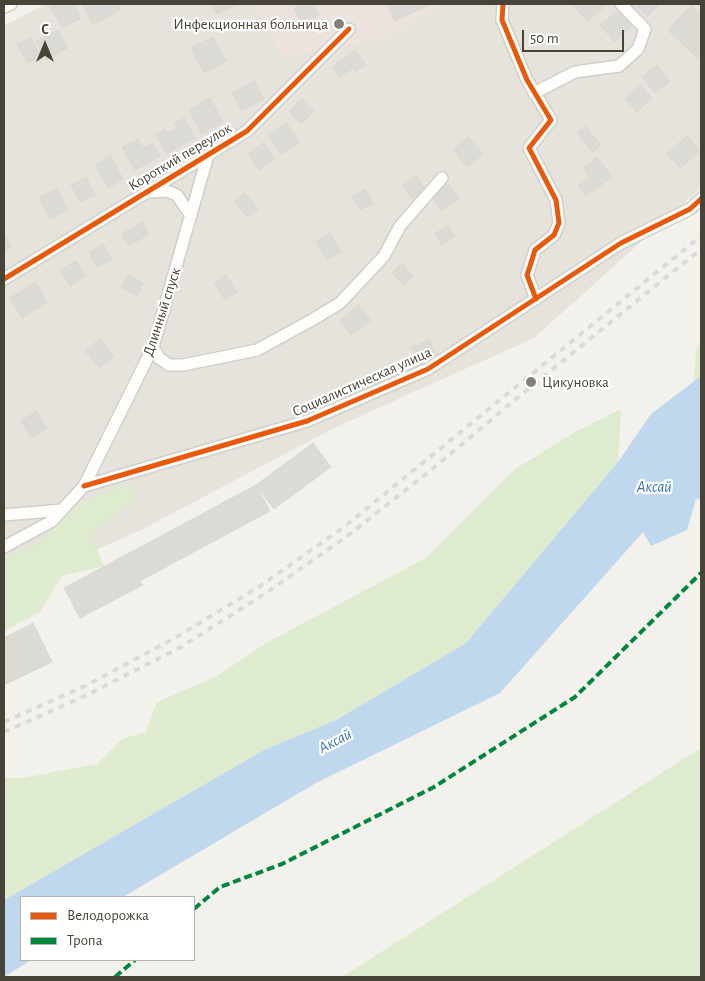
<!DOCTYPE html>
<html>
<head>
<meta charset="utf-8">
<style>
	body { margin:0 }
	#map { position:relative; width:705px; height:981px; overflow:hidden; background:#f2f1ec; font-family:"Alegreya Sans",sans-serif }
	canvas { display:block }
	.frame { position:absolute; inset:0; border:5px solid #484338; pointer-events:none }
	.legend { position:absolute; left:20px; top:896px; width:175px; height:65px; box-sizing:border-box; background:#fff; border:1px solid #b6b4af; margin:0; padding:6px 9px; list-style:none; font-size:15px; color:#484338 }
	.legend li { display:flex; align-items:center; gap:10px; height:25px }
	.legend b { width:25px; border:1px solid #b6b4af }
	.north { position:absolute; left:20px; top:20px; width:50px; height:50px; -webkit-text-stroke:4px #fff; paint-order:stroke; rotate:0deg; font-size:14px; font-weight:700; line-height:20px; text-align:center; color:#484338 }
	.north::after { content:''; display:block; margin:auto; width:18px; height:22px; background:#484338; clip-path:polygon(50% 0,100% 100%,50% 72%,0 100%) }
	.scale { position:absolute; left:522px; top:30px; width:102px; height:22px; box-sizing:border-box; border:2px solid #484338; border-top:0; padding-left:6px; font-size:15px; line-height:18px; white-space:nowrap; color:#484338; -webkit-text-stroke:4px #fff; paint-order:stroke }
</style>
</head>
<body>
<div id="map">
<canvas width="705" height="981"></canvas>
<div class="frame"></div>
<ul class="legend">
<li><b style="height:6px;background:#e8590c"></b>Велодорожка</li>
<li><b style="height:6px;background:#00873e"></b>Тропа</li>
</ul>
<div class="north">С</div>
<div class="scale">50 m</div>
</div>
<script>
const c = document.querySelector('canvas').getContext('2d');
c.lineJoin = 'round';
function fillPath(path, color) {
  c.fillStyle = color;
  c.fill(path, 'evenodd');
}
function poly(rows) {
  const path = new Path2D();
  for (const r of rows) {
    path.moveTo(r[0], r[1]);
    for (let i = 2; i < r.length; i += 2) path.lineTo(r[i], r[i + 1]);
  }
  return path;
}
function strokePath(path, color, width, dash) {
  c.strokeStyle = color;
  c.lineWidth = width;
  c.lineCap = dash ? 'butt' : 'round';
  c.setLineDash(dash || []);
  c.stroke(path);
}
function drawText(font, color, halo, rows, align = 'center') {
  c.font = font + ' "Alegreya Sans",sans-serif';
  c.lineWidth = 4.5;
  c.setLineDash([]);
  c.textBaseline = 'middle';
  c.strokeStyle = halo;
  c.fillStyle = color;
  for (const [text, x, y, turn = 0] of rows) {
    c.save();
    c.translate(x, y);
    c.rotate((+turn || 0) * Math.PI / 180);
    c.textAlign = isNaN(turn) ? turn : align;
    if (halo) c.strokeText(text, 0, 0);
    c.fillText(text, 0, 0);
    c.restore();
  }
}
fillPath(poly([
	[46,4,701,4,701,188,534,338,334,428,141,530,4,590,4,26]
]), '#e5e3db');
fillPath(poly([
	[254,4,439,4,441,8,386,39,282,58]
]), '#ece2de');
fillPath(poly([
	[701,343,701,376,694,381,696,349],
	[621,409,618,462,466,643,338,719,264,750,4,900,4,778,23,778,97,764,122,739,146,732,157,702,217,676,266,643,426,558,515,469,577,431],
	[130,484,135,499,91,535,104,566,62,576,40,612,4,631,4,559,40,542,70,510,94,497],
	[701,748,701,977,342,977]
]), '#deebce');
fillPath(poly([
	[701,376,701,498,696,499,687,530,651,546,643,532,500,693,316,783,123,897,21,897,21,960,31,960,4,977,4,900,264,750,338,719,466,643,618,462,651,414]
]), '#c0d8ed');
const building = poly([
	[57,4,73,4,81,18,62,28,50,7,57,4],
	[82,4,117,4,120,10,93,25,82,4],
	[211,4,237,4,217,14,211,4],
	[302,4,313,4,319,15,302,24,294,8,302,4],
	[387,4,430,4,395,21,387,4],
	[572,4,607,4,588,21,572,4],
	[634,4,656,4,658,6,647,17,634,4],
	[691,6,701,15,701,61,668,30,691,6],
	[618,10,632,26,615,42,600,25,618,10],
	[58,30,68,48,46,60,36,41,58,30],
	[213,37,226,61,204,73,191,48,213,37],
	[31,38,41,57,28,63,17,44,31,38],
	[355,50,366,65,356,72,353,68,340,77,332,67,355,50],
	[657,65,670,81,655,93,642,77,657,65],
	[254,81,264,99,242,111,232,93,254,81],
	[640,85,652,98,637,112,625,99,640,85],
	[210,98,223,122,202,134,189,110,210,98],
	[302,99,314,111,301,124,289,111,302,99],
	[184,118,195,138,167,154,155,134,165,129,167,134,177,128,175,123,184,118],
	[286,123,300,142,282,154,268,135,286,123],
	[585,126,601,145,593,152,577,133,585,126],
	[687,136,700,151,680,168,667,154,687,136],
	[468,137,483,154,467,167,453,150,468,137],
	[138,139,143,148,153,143,160,156,135,170,122,147,138,139],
	[263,143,275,159,259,170,248,154,263,143],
	[110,156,123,179,108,188,95,165,110,156],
	[597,157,612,177,586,196,578,186,590,178,583,168,597,157],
	[416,176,425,190,412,199,403,185,416,176],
	[86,177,95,195,80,202,71,185,86,177],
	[449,184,459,199,441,211,431,196,449,184],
	[57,189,68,210,50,219,39,198,57,189],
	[365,189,373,203,360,210,352,197,365,189],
	[245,193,258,209,247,217,235,201,245,193],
	[142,222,149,234,129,246,122,234,142,222],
	[448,225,455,236,442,245,435,234,448,225],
	[330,233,341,251,327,260,316,242,330,233],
	[4,234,11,247,4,251,4,234],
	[103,244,112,259,98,267,89,253,103,244],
	[76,261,85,276,70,286,60,270,76,261],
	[402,264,413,276,404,285,392,273,402,264],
	[128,275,143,283,137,295,121,287,128,275],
	[226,275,237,292,225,300,214,283,226,275],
	[35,282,47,302,22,318,10,298,35,282],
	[358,305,371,320,352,335,340,321,358,305],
	[100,339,114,357,99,368,85,351,100,339],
	[429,340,436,355,418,363,412,347,429,340],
	[36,411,47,428,31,438,21,421,36,411],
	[313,443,331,467,274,509,256,485,313,443],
	[256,485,270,511,140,581,143,585,80,618,64,588,256,485],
	[33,623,52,662,4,685,4,638,33,623]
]);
fillPath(building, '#dbdad5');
strokePath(building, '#dad8d2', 1);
const minor = poly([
	[503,4,502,20,527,80,551,120,529,148,556,200,559,223,554,235,535,250,530,266,527,275,536,299],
	[4,7,11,4],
	[534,93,575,72,619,66,638,49,645,29,621,4],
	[149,192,167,191,177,195,191,216],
	[4,279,247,131,349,29],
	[153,347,159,358,169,365,183,365,257,350,312,320,340,303,384,256,400,226,442,178],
	[84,486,307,421,428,369,621,243,690,209,701,199],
	[4,515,62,510],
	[4,547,52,521,84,486,153,347,208,155]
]);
strokePath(minor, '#d0cfca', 14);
strokePath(minor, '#fdfdfc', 11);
strokePath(poly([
	[4,722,85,686,175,638,260,586,344,527,701,236],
	[4,732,87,695,181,647,266,593,350,534,431,470,522,394,701,249]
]), '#dadad9', 4, [6, 6]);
strokePath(poly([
	[194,909,220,887,282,864,434,787,575,697,701,573],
	[115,977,135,960]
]), '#00873e', 4, [8, 4]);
strokePath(poly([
	[503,4,502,20,527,80,551,120,529,148,556,200,559,223,554,235,535,250,530,266,527,275,536,299],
	[4,279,247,131,349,29],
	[84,486,307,421,428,369,621,243,690,209,701,199]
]), '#e8590c', 5);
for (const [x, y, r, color] of [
	[339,24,6,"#848077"],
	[531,382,6,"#848077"]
]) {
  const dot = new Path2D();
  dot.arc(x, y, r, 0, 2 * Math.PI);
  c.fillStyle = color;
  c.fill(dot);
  strokePath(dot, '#fff', 2);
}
drawText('15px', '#484338', '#fff', [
	["Инфекционная больница",328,24],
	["Цикуновка",542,382,"left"]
], 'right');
drawText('15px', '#484338', '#fff', [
	["Короткий переулок",180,157,-31],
	["Длинный спуск",162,312,-72],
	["Социалистическая улица",362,382,-24]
]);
drawText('italic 16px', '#3676b0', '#fff', [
	["Аксай",654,487],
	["Аксай",335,741,-28]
]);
</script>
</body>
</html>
